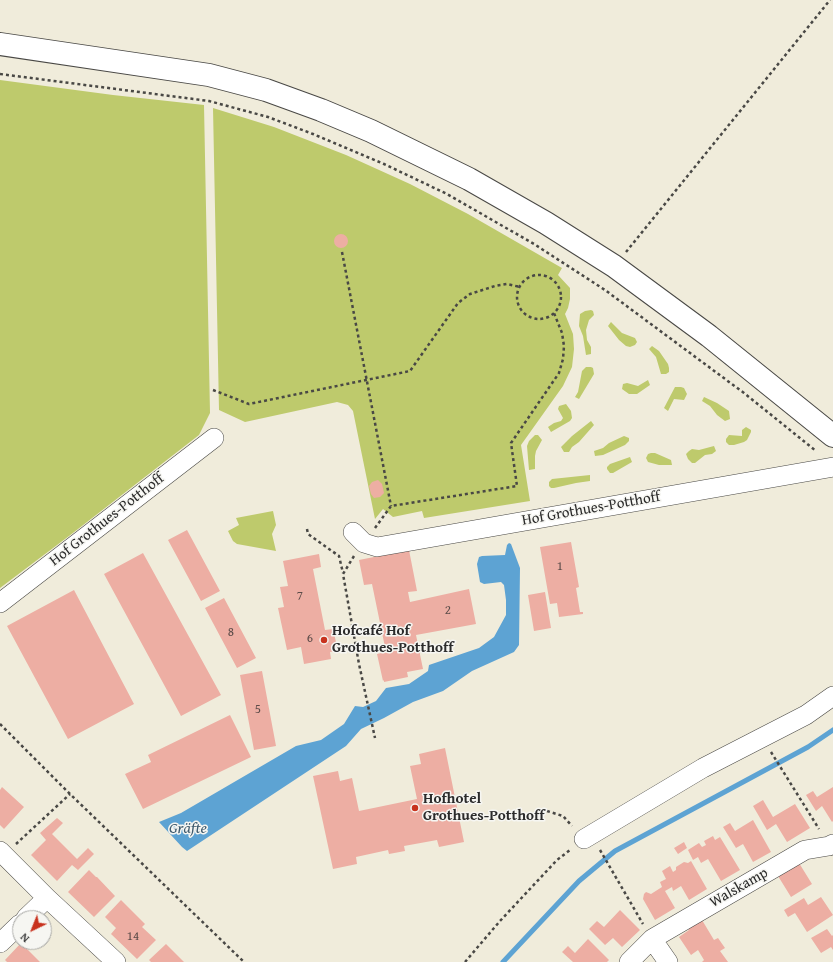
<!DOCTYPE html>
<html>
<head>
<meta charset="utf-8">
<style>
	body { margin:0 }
	#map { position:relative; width:833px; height:962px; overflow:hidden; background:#f0ecdb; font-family:"Gentium Book Plus",serif }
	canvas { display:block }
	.north { position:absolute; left:12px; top:910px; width:40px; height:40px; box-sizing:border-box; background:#f6f6f2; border:1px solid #a5a5a2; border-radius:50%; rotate:223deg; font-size:11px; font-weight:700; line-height:16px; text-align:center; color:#2b2b2b }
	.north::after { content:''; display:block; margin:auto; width:14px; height:18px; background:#c8321e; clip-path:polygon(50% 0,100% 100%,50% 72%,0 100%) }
</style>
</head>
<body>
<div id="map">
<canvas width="833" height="962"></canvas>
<div class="north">N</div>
</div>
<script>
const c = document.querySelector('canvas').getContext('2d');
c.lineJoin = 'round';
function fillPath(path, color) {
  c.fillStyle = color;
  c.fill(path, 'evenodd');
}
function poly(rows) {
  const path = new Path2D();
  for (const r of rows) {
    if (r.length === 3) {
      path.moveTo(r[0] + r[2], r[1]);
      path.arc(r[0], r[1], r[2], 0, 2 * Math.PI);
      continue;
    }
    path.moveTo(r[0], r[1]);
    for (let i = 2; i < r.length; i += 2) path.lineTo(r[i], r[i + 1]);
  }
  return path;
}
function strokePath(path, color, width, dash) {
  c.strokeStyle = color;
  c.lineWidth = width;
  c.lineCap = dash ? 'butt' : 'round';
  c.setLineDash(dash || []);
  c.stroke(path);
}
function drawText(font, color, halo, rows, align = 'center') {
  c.font = font + ' "Gentium Book Plus",serif';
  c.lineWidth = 3;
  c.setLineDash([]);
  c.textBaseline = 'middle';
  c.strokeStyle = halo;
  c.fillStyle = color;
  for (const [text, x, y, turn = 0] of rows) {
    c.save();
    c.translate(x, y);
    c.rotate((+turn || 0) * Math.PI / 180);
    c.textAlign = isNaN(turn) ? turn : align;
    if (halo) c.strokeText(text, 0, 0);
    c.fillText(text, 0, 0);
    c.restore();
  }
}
fillPath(poly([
	[0,80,113,95,204,105,210,413,199,435,69,536,0,588],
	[213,108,274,127,346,155,410,184,468,214,562,268,558,275,570,288,570,299,568,308,565,314,573,334,574,349,572,367,563,386,521,445,530,501,424,518,422,511,393,517,383,509,375,519,353,411,348,405,337,402,245,422,219,410],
	[591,310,593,311,594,315,589,320,586,330,587,340,591,347,591,354,586,355,583,336,579,326,580,314,585,311],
	[611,322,622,333,635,338,637,342,635,345,630,347,626,346,619,340,608,326],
	[652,346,659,351,668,364,669,368,669,372,666,374,661,374,656,357,649,349],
	[586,367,591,367,593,368,594,374,579,399,575,397,578,392,582,371],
	[648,380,650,385,637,394,629,394,622,389,623,384,627,383,638,386],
	[675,387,681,387,684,388,687,394,684,400,674,399,668,411,664,408],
	[704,397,717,403,729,411,730,419,725,421,717,415,710,406,702,401],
	[566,404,571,411,572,418,570,421,551,432,548,427,554,423,561,421,563,418,558,409,559,406],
	[591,421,594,425,579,442,572,447,569,452,564,452,561,447,572,436],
	[746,427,751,430,751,432,747,440,744,442,734,445,729,445,726,442,726,439,729,435,742,436,742,430],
	[535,435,538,435,542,440,536,451,535,456,535,469,529,470,527,446,529,441],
	[624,436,629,438,629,441,625,445,603,455,595,456,594,451,603,448,609,443],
	[714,446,716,451,712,454,705,455,695,463,692,463,688,459,686,454,689,451,692,449,699,450],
	[651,453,655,453,671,460,672,465,659,465,648,462,646,458,648,454],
	[630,457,632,462,613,473,610,473,607,469,607,467,610,464],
	[590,475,590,481,576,483,554,488,551,488,549,486,549,482,552,479],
	[273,511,276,525,272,534,276,551,237,544,233,541,228,531,239,525,236,518]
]), '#beca6c');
fillPath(poly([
	[509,543,511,544,520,568,519,645,514,652,472,671,443,691,413,702,384,718,361,729,346,746,187,851,182,847,159,822,181,813,296,746,321,740,344,724,355,706,363,707,376,701,386,688,409,684,428,671,429,665,479,648,494,637,506,615,506,600,504,585,501,582,484,584,480,582,477,564,479,557,482,556,505,555,507,545]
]), '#5da3d3');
strokePath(poly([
	[503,962,579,881,615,851,808,747,833,730]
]), '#5da3d3', 5);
fillPath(poly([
	[341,241,7],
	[378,480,382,484,384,493,380,497,374,498,371,494,369,486,372,482],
	[187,530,220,591,201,601,168,540],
	[571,542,579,587,576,588,580,612,583,612,583,614,559,617,557,603,550,604,540,547],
	[409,550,417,591,408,592,410,602,469,589,476,624,416,635,423,669,407,672,408,677,384,682,384,680,383,681,377,654,386,652,372,584,364,585,359,560],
	[143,553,221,695,181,716,104,574],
	[319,554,321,567,313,569,325,630,333,629,338,651,330,652,331,659,304,664,301,647,287,650,278,608,284,607,280,587,288,586,283,561],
	[74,590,134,704,68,739,7,626],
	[545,592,551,628,534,631,528,595],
	[224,598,256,658,237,668,205,608],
	[262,671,276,746,254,750,240,675],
	[230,715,251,757,143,809,125,774,151,762,148,755],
	[445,748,464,842,439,847,437,840,404,846,405,851,389,854,388,850,356,857,357,864,333,869,313,776,338,771,340,781,352,778,359,811,417,799,410,766,421,764,419,754],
	[2,787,24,807,4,829,0,825,0,790],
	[833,787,833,821,832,822,822,806,816,811,806,795,813,791,817,797],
	[763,800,773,817,795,804,810,828,787,842,776,824,767,830,753,806],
	[57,818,63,823,52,834,77,859,88,848,94,854,78,870,72,865,57,881,31,855,46,840,40,833],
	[753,820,771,852,753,862,743,844,736,848,723,827,730,823,735,831],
	[713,836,715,840,720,837,740,870,721,881,708,859,701,863,698,857,693,860,688,850,699,843,702,847,706,845,704,841],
	[684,842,687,848,678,854,674,848],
	[691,861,707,889,689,900,681,886,673,891,672,887,665,891,675,908,655,920,643,899,644,894,646,892,651,894,662,887,660,882,666,879,662,871,670,866,673,872,676,870,676,867,684,862,688,863],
	[799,863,812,884,791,897,778,876],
	[89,870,96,877,97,877,115,896,94,917,68,892],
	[821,897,833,915,807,932,795,913,788,917,784,910,804,898,808,905],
	[121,900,145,924,142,927,156,940,137,959,111,934,116,928,105,917],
	[620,910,640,930,622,947,613,938,605,945,589,929,597,921,604,927],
	[702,920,714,940,718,938,725,948,720,951,728,962,702,962,704,960,698,950,691,955,679,937,689,930,688,928],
	[827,929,832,936,833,935,833,950,831,947,821,953,811,938],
	[588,939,609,960,607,962,573,962,562,952,568,946,575,953],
	[21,943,40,962,7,962,5,960],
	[166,944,184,962,151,962,149,960]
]), '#edaea3');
const minor = poly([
	[353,532,364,543,377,547,833,467],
	[0,603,214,438],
	[584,839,703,768,806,715,833,696],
	[0,851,47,898,116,962],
	[26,918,47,898],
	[652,939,668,962],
	[0,943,20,924],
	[629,962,652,939,805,850,829,846,833,844]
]);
const major = poly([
	[0,44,209,75,266,90,321,110,371,131,469,179,546,223,614,266,709,336,833,436]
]);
strokePath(minor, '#494845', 20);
strokePath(major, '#494845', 24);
strokePath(poly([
	[0,74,209,101,268,117,313,134,384,164,447,194,534,244,605,290,744,393,816,451],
	[342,252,391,506],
	[626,252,830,0],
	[539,297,22],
	[213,390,249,404,410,371,458,303,470,294,495,286,507,284,520,287],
	[375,528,391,506,517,486,511,443,559,373,563,359,564,346,562,333,554,313],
	[307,529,308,534,339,556,343,573],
	[354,556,343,574,359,664,375,738],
	[0,724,70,794,244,962],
	[771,752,819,829],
	[547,811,563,816,572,826],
	[16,844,70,794],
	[600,850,643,924],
	[465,962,500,921,557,860,570,850]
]), '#494845', 2.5, [3, 3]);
strokePath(minor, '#fff', 19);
strokePath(major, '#fff', 22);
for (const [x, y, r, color] of [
	[324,640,4,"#c8321e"],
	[415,808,4,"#c8321e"]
]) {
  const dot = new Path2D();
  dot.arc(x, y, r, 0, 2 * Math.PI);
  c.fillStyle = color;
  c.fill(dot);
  strokePath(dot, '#f6f6f2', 1.5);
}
drawText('13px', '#5c4c49', null, [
	["1",560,567],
	["7",300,597],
	["2",448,611],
	["8",231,633],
	["6",310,639],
	["5",258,710],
	["14",133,937]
]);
drawText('15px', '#2b2b2b', '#f6f6f2', [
	["Hof Grothues-Potthoff",591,509,-10],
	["Hof Grothues-Potthoff",107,520,-38],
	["Walskamp",739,888,-30]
]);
drawText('bold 15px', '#2b2b2b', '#f6f6f2', [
	["Hofcafé Hof",332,631],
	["Grothues-Potthoff",332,648],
	["Hofhotel",423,799],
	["Grothues-Potthoff",423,816]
], 'left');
drawText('italic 16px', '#3f5b6e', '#f6f6f2', [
	["Gräfte",188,829]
]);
</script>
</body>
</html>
